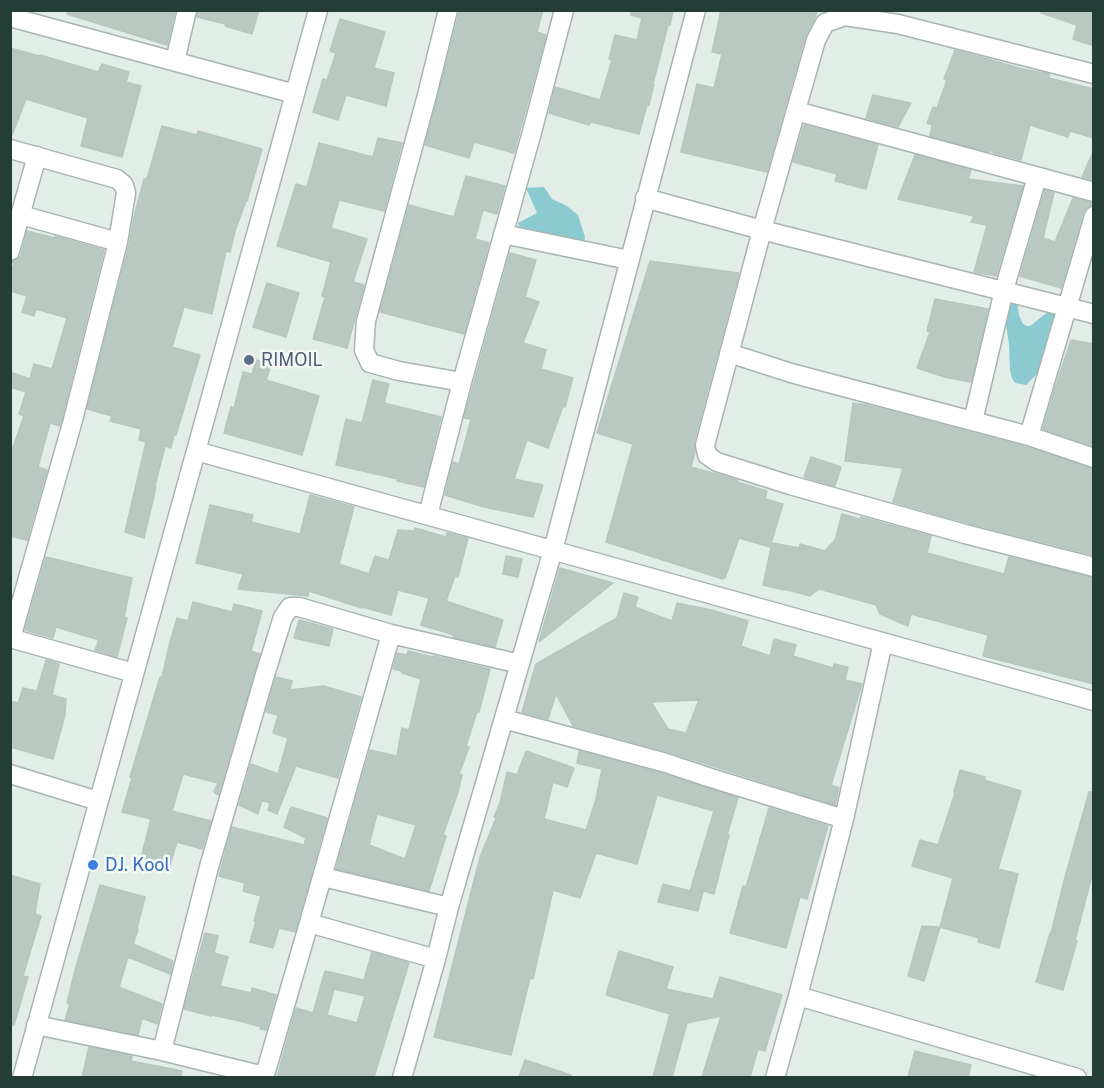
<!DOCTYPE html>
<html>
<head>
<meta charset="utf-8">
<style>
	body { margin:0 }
	#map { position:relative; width:1104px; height:1088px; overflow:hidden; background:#e3ede8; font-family:"Public Sans",sans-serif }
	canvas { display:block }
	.frame { position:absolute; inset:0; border:12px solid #233e36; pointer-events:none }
</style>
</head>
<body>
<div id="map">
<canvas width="1104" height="1088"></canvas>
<div class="frame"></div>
</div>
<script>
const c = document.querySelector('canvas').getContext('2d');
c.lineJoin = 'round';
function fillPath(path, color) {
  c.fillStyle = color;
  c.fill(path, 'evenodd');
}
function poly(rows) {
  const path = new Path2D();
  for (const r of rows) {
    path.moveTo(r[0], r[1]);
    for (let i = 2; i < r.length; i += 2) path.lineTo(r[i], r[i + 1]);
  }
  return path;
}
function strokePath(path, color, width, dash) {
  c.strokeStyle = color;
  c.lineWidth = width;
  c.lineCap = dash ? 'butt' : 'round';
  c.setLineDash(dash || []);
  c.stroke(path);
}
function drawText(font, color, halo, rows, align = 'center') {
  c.font = font + ' "Public Sans",sans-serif';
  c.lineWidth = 5;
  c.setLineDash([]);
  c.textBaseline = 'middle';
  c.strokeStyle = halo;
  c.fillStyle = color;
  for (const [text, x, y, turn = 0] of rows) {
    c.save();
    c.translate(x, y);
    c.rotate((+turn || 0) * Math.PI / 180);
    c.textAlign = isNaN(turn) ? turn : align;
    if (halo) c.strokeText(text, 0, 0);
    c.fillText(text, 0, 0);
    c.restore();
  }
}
fillPath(poly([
	[544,187,552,199,567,206,578,215,585,237,584,242,521,233,518,223,537,213,526,188],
	[1005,300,1017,302,1019,315,1023,324,1027,326,1030,326,1049,311,1063,306,1040,371,1026,385,1015,383,1012,378,1010,370,1009,344,1005,319]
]), '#8ccad1');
const building = poly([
	[68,10,175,10,167,45,67,14,68,10],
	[198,10,259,10,252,34,225,26,226,24,197,17,198,10],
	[460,10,543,10,537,32,546,35,514,153,474,142,469,158,425,145,460,10],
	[631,10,673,10,670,25,668,25,653,84,654,84,649,105,647,105,639,134,591,122,589,125,549,113,555,87,600,100,612,60,609,59,615,35,637,40,642,18,631,15,631,10],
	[721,10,817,10,815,18,805,37,767,172,681,152,697,84,714,88,722,54,712,52,721,10],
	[1041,10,1094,10,1094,46,1073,39,1077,25,1041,13,1041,10],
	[340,19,385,32,374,68,394,73,386,106,346,95,338,120,313,112,323,79,327,80,336,53,330,51,340,19],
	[10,48,39,56,40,55,98,72,102,64,129,72,126,82,141,86,122,157,81,146,88,118,26,99,12,135,10,135,10,48],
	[955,50,1023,69,1050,74,1049,78,1094,89,1094,138,1070,131,1068,137,1030,125,1021,160,995,153,989,150,988,152,930,136,932,125,927,123,933,107,937,108,947,80,944,79,955,50],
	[873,95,911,103,898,127,866,118,873,95],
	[804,125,878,145,866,189,835,181,837,174,793,162,804,125],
	[162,126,197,135,198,131,262,149,247,201,246,201,235,231,230,252,226,251,212,314,184,307,172,347,200,355,176,435,174,435,171,448,165,446,155,486,156,487,144,538,125,532,146,442,139,440,141,429,110,421,112,416,87,409,129,245,134,217,144,179,147,179,162,126],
	[378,138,402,143,384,211,339,200,331,228,367,239,353,282,364,285,347,348,313,339,325,297,322,296,331,262,277,246,296,184,307,187,319,143,373,157,378,138],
	[1094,150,1094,180,1082,177,1094,150],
	[915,155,971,170,968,179,1023,186,996,276,974,272,987,225,971,222,974,216,898,199,915,155],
	[466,176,505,186,497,214,483,210,475,239,489,243,464,334,380,312,409,205,454,217,466,176],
	[1045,190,1054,193,1043,238,1055,242,1073,198,1091,203,1091,205,1086,208,1083,213,1061,288,1020,276,1045,190],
	[27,231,55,238,55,236,104,250,60,426,50,423,38,467,47,470,27,540,10,536,10,456,24,416,19,414,26,392,10,387,10,372,30,379,34,364,52,369,67,318,36,309,34,316,22,312,27,296,10,291,10,277,14,263,10,262,17,259,21,255,27,231],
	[510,253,536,260,525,297,539,302,523,343,546,350,541,369,573,378,565,407,563,406,548,448,527,440,514,479,543,485,533,517,484,507,445,495,453,462,459,464,471,419,464,418,510,253],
	[650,261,739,273,694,442,695,452,691,467,738,480,737,482,767,491,765,499,783,504,770,547,739,538,725,578,723,577,723,579,606,542,633,444,597,433,650,261],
	[267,283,299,293,286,337,253,327,267,283],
	[935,299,988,309,971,382,944,377,917,368,930,332,927,331,935,299],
	[1071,340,1094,344,1094,446,1043,429,1055,388,1071,340],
	[256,360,271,365,266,380,319,396,302,455,224,433,231,407,234,408,243,372,252,374,256,360],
	[373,380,389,384,384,403,441,417,424,487,397,481,398,479,336,465,346,419,362,423,373,380],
	[853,403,867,405,1026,447,1094,469,1094,555,968,523,893,502,903,468,845,461,853,403],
	[811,457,841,467,835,486,804,477,811,457],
	[310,495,354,507,339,564,369,574,375,556,389,560,398,530,414,531,415,528,446,537,447,533,468,538,458,577,455,576,446,601,503,620,495,647,453,637,454,635,421,625,429,598,398,590,391,615,362,607,362,608,309,591,308,596,238,589,243,574,196,563,210,505,253,515,251,522,300,534,310,495],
	[842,514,860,519,861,517,931,536,927,553,1004,574,1009,557,1094,578,1094,684,983,656,988,635,911,614,908,626,880,614,876,605,819,589,810,596,784,589,784,590,763,585,772,543,799,548,800,544,825,551,835,540,842,514],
	[506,556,522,559,518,577,503,574,506,556],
	[46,557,132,578,124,617,127,618,117,657,95,650,99,640,56,627,53,638,25,630,46,557],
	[560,568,613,583,539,642,560,568],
	[624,593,638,597,635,607,672,621,677,603,711,610,748,621,741,646,770,656,774,639,796,645,793,656,833,668,834,664,848,667,845,680,862,684,831,785,839,788,835,805,669,752,573,726,556,694,548,719,522,712,536,664,617,618,624,593],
	[699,700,686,733,668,729,651,702,699,700],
	[193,602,232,612,234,604,262,611,251,651,260,654,218,795,214,792,218,783,183,774,172,811,211,821,202,849,177,842,170,865,141,858,151,819,122,812,132,778,130,777,160,677,162,677,170,642,177,618,188,621,193,602],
	[299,620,333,629,329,646,294,638,299,620],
	[408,651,433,657,434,656,490,669,479,712,477,712,466,746,469,747,459,774,462,775,458,792,443,835,446,836,429,891,336,869,370,750,397,756,402,728,409,730,421,679,402,673,402,671,393,669,397,653,407,655,408,651],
	[377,814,416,825,405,859,369,845,377,814],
	[46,660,59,664,52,695,66,699,65,715,53,759,10,747,10,701,18,703,23,688,37,691,46,660],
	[276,677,292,681,290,690,324,686,361,697,338,778,296,766,277,814,268,810,270,803,262,800,258,814,239,805,251,764,278,774,288,738,273,733,278,715,266,712,276,677],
	[526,751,574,768,567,787,553,782,544,819,586,830,596,799,602,769,577,763,579,751,663,774,738,798,727,835,729,835,714,894,703,891,698,911,658,902,663,884,690,891,714,811,657,795,637,864,596,853,580,898,553,890,533,979,530,978,511,1055,434,1037,480,857,496,818,494,817,500,803,507,772,517,775,526,751],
	[960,770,985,777,984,780,1021,791,998,869,1018,874,999,948,978,942,979,938,940,927,953,878,912,866,920,840,938,845,955,793,954,792,960,770],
	[1089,792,1094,792,1094,868,1075,940,1077,941,1063,990,1036,982,1050,933,1051,933,1065,877,1089,792],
	[291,807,327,818,295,932,279,928,273,948,250,942,256,921,254,921,261,896,243,891,245,883,219,876,232,827,304,845,306,838,284,827,291,807],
	[769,808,828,826,807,899,800,897,786,948,730,933,743,886,746,887,769,808],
	[10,875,40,884,35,914,41,916,23,976,28,977,14,1025,10,1024,10,875],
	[100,885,145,897,137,929,138,930,133,944,173,961,170,974,128,957,119,987,162,1004,157,1024,142,1018,138,1035,65,1020,70,1004,67,1003,75,970,100,885],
	[922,926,940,927,924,981,908,976,922,926],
	[205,933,218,936,214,953,228,957,220,986,251,993,252,988,276,995,266,1030,260,1029,261,1027,240,1021,212,1015,211,1016,184,1009,205,933],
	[619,951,673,967,666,989,713,999,720,977,782,995,765,1051,758,1049,750,1077,702,1077,721,1016,687,1023,672,1077,653,1077,670,1014,606,995,619,951],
	[372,952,409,963,374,1077,277,1077,296,1008,313,1013,325,971,364,980,372,952],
	[334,989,365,996,357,1023,327,1015,334,989],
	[89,1047,132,1056,131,1061,182,1071,181,1077,82,1077,89,1047],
	[915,1051,971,1065,968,1077,908,1077,915,1051],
	[525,1060,571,1075,571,1077,519,1077,525,1060]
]);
fillPath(building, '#b9c8c1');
strokePath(building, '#b6c7bf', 1.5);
const minor = poly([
	[448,10,426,99,366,321,364,350,370,363,399,371,462,382],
	[10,17,295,94],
	[175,61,187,10],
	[1094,74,898,24,845,16,825,23,816,40,762,230,705,445,707,455,717,462,790,485,965,534,1094,567],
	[796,111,1094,192],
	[10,149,117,179,124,185,126,193,118,242,73,420,11,638],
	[645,198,762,230,1094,314],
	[21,215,118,242],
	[503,234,629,260],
	[10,251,37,156],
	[729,353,791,373,1029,436,1094,458],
	[973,421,1004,290,1037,177],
	[1029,436,1094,216],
	[196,451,1094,701],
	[428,515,462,382,532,132,564,10],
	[10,638,134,673],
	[504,719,666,763,711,778,844,819],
	[10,774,98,801],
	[323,877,449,907],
	[309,923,436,959],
	[798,996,1077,1078],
	[36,1025,162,1051],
	[264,1076,162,1051,209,867,264,678,283,617,290,607,299,607,391,634,520,664],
	[22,1078,277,159,318,10],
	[264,1078,309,923,391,634],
	[402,1078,436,959,449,907,553,550,696,10],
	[775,1078,798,996,844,819,883,642]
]);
strokePath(minor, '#a6b5af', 21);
strokePath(minor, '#fff', 18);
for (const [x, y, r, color] of [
	[249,360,6,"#5c6f8a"],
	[93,865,6,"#3f7fe0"]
]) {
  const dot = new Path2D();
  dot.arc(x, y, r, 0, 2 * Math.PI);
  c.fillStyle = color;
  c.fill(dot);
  strokePath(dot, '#f4f9f6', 2);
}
drawText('18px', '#4e5e75', '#f4f9f6', [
	["RIMOIL",261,360]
], 'left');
drawText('18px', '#366cbe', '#f4f9f6', [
	["DJ. Kool",105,865]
], 'left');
</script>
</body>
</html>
